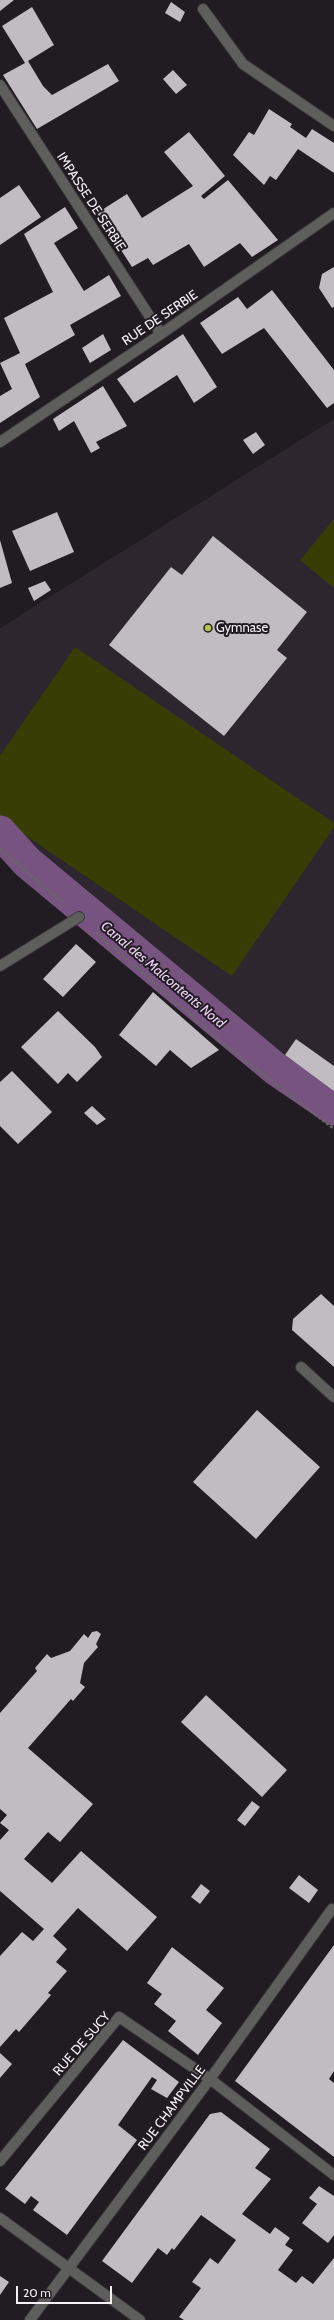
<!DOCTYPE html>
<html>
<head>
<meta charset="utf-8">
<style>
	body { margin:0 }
	#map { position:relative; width:334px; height:2320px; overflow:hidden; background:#201c21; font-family:Cabin,sans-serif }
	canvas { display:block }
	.scale { position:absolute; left:16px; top:2286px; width:96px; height:18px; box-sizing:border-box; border:2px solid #f4f2f5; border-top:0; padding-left:5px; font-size:12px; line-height:14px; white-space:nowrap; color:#f4f2f5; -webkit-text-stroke:3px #201c21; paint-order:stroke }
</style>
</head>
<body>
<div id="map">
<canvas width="334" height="2320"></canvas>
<div class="scale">20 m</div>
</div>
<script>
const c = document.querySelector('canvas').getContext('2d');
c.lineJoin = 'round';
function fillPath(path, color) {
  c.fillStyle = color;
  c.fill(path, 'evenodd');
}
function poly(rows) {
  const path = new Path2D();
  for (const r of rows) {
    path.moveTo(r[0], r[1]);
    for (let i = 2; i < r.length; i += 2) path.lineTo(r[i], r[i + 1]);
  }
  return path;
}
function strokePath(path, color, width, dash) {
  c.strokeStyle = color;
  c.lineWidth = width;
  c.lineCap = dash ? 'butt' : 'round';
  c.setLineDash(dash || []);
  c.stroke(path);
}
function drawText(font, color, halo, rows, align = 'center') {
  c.font = font + ' Cabin,sans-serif';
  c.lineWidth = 4;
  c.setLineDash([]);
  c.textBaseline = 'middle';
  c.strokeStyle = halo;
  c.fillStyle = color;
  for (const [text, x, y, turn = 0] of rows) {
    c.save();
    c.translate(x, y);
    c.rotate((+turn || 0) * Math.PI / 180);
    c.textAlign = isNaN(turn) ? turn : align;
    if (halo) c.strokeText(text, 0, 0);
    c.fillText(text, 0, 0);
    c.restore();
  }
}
fillPath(poly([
	[334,419,334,1066,296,1039,285,1055,334,1091,334,1109,277,1070,200,1006,27,862,0,832,0,628],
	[213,536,307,612,277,650,287,658,224,736,109,645,171,567,182,575]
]), '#2e262f');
fillPath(poly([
	[334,519,334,588,300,560],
	[75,647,334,823,334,827,232,976,0,818,0,756]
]), '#383d06');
strokePath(poly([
	[0,832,27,862,200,1006,277,1070,334,1109]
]), '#77547f', 33);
fillPath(poly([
	[0,0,14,0,0,11],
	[171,2,185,12,180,22,165,13],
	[32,7,54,45,28,61,43,86,52,95,108,64,119,81,37,129,3,75,25,63,2,26],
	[173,70,187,85,176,94,163,79],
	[269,109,292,124,290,127,306,138,312,129,334,143,334,173,298,149,276,180,270,176,264,185,233,155,249,132,254,135],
	[189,132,225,176,201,196,204,199,228,180,278,240,252,257,240,243,204,267,189,244,153,265,148,258,132,267,97,213,127,194,142,218,193,186,164,152],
	[19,185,41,217,0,245,0,198],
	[65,207,78,228,54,243,84,291,109,275,121,296,70,325,75,335,25,364,40,397,0,423,0,396,12,389,0,363,20,353,4,318,53,292,24,234],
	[334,267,334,307,332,308,319,288,322,274],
	[272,290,334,370,334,403,327,408,264,328,222,354,200,323,238,297,247,309],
	[103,334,111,350,90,363,82,348],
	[183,334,217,387,194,403,177,375,134,403,117,379],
	[103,386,127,426,96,442,100,448,91,453,74,421,59,431,53,419],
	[256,432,265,445,253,454,243,440],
	[57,512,74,552,30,571,12,531],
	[213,536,307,612,277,650,287,658,224,736,109,645,171,567,182,575],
	[0,540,12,583,0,588],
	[45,581,51,590,34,601,28,588],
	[76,944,96,962,63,997,43,979],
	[153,992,219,1050,191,1068,170,1050,156,1066,119,1035],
	[58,1011,95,1047,102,1057,77,1082,68,1073,58,1084,21,1047],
	[296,1039,334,1066,334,1091,285,1055],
	[12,1071,52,1112,18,1144,0,1126,0,1082],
	[92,1106,106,1119,97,1125,84,1113],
	[321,1294,334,1306,334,1367,292,1330,293,1319],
	[257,1410,320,1467,256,1539,193,1482],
	[97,1631,101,1634,96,1644,98,1647,84,1663,80,1683,85,1687,73,1701,71,1699,28,1748,93,1804,60,1842,48,1832,24,1859,52,1883,81,1851,157,1917,127,1951,78,1908,53,1936,67,1949,56,1962,67,1971,48,1993,51,1995,19,2032,16,2029,0,2047,0,1956,22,1932,33,1941,44,1929,0,1891,0,1840,9,1830,0,1823,7,1815,0,1809,0,1713,37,1671,35,1668,47,1654,51,1658,70,1651,84,1634,88,1638,92,1632],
	[206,1695,287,1770,262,1797,181,1722],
	[252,1801,260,1807,245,1826,237,1820],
	[299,1875,318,1890,309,1903,289,1888],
	[201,1884,210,1891,200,1904,191,1897],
	[334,1945,334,2071,329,2079,334,2083,334,2157,235,2081],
	[172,1947,224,1988,206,2010,222,2023,198,2055,168,2031,176,2021,154,2004,162,1994,147,1983],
	[123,2040,179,2082,167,2098,151,2089,157,2080,152,2077,118,2125,137,2140,67,2235,33,2210,39,2202,31,2196,25,2204,5,2189],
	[0,2053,12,2064,0,2078],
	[221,2112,270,2149,255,2168,271,2179,242,2214,270,2234,275,2227,290,2238,285,2245,293,2250,278,2270,296,2283,302,2276,313,2284,334,2258,334,2320,184,2320,179,2317,201,2288,192,2282,210,2258,218,2264,236,2240,201,2215,174,2250,172,2248,167,2255,158,2248,132,2283,102,2261,210,2114],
	[319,2186,334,2196,334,2235,328,2243,302,2223,317,2204,309,2198],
	[0,2276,9,2282,0,2295]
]), '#c1bbc2');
const service = poly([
	[203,9,243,64,334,126]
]);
const pedestrian = poly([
	[0,966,79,917]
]);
const minor = poly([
	[0,85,161,334],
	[0,442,161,334,334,213],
	[301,1367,334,1397],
	[0,2161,119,2017,210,2079,334,2175],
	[0,2218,140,2320],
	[30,2320,210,2079,332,1909,334,1910]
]);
strokePath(service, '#39363a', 12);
strokePath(pedestrian, '#39363a', 12);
strokePath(minor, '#39363a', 12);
strokePath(poly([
	[0,849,62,902],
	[95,932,229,1048,334,1129]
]), '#69666a', 2.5, [3, 2]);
strokePath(service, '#5e5f5c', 10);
strokePath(pedestrian, '#5e5f5c', 10);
strokePath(minor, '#5e5f5c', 10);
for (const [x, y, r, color] of [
	[208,628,4,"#b4c24a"]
]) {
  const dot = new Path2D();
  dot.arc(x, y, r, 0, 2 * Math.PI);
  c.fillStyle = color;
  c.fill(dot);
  strokePath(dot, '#201c21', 1.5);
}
drawText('13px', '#f4f2f5', '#201c21', [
	["IMPASSE DE SERBIE",91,202,57],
	["RUE DE SERBIE",160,318,-34],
	["RUE DE SUCY",82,2044,-49],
	["RUE CHAMPVILLE",172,2108,-53]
]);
drawText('13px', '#f4f2f5', '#201c21', [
	["Gymnase",216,628]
], 'left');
drawText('italic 14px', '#efcef6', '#201c21', [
	["Canal des Malcontents Nord",163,975,40]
]);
</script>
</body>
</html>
